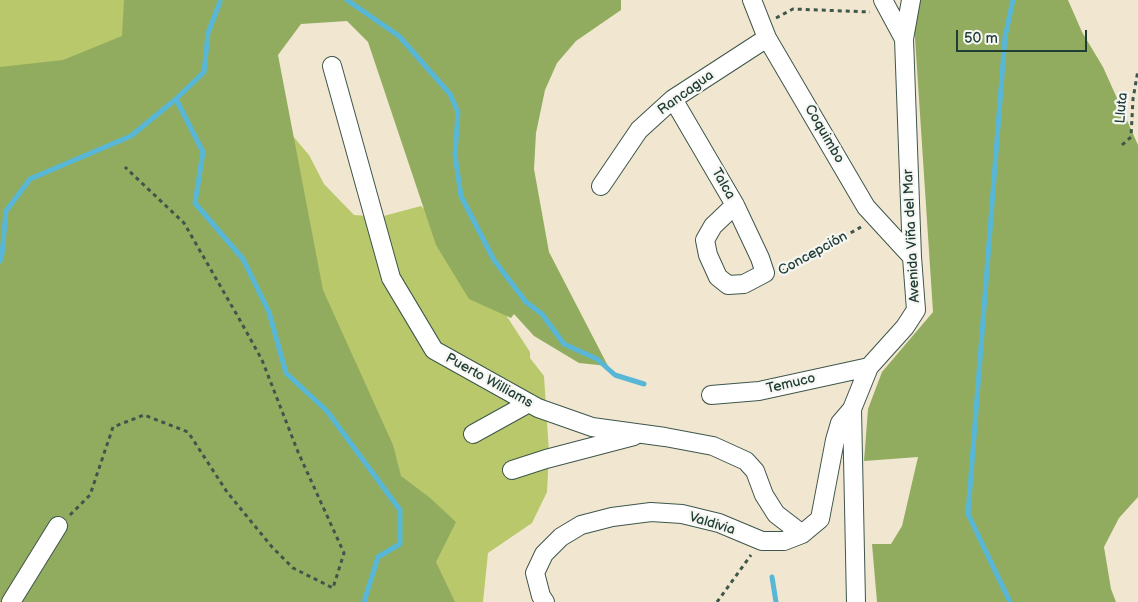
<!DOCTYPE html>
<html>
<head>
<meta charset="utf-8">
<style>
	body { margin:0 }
	#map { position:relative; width:1138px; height:602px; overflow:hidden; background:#f1e7d0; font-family:"Balsamiq Sans",sans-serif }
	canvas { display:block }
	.scale { position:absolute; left:956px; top:30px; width:131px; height:22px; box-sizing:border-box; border:2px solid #1f3d34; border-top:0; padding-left:6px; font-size:15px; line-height:18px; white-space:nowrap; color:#1f3d34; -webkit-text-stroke:4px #f6f6f2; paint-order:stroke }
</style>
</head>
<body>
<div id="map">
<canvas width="1138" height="602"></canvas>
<div class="scale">50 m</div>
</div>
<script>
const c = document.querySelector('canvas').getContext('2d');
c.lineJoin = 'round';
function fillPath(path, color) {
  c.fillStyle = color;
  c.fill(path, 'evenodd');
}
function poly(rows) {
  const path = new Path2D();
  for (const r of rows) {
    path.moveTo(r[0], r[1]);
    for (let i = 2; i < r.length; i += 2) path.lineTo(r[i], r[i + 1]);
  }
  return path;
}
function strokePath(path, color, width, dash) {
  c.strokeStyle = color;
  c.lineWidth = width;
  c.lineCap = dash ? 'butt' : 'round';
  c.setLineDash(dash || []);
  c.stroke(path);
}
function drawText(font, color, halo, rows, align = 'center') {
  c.font = font + ' "Balsamiq Sans",sans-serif';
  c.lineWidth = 4.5;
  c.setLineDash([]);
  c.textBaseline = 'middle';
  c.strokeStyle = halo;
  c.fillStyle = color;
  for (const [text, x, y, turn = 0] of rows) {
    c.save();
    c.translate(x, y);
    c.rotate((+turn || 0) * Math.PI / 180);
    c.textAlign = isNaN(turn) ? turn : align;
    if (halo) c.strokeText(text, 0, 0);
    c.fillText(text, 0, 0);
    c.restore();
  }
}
fillPath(poly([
	[0,0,134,0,129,44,0,76],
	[286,128,309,155,324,184,354,215,380,217,421,206,463,249,530,352,530,358,544,376,549,453,547,492,532,523,488,553,483,602,161,602]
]), '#b8c86b');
fillPath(poly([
	[124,0,621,0,621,10,576,41,557,63,545,90,536,133,534,169,549,252,608,366,579,363,534,336,514,314,511,318,469,299,436,245,368,42,347,21,301,24,278,55,323,290,393,445,401,476,429,497,456,522,436,562,455,602,0,602,0,67,63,60,122,36],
	[919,0,1068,0,1082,32,1103,67,1138,145,1138,497,1119,518,1104,547,1111,589,1116,602,877,602,872,544,891,544,902,526,918,457,864,461,868,409,882,372,933,312,914,23]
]), '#92ac5f');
strokePath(poly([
	[347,0,399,36,450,94,458,112,455,155,461,196,494,260,526,302,542,314,564,344,597,359,615,375,644,384],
	[176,99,203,152,195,203,243,259,269,312,286,373,327,411,400,510,400,544,378,557,364,602],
	[0,261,2,254,6,211,30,179,131,136,176,99,204,72,208,33,220,2],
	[772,577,776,602],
	[1010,602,968,514,1005,37,1013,0]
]), '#58b7d6', 5);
const minor = poly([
	[752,0,767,38,866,207,912,257],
	[883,0,904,39],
	[332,66,391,278,434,350,538,408,592,427,665,437,713,446,746,461,755,471,764,495,776,514,802,534],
	[673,99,735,205,760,258,765,273,744,284,728,285,718,277,708,255,705,240,713,226,735,205],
	[601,186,639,130,673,99,767,38],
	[711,395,759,391,869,367],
	[473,434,529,403],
	[512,470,546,459,634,436],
	[11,602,58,526],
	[545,602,541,596,535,573,544,554,561,537,581,525,612,517,651,512,682,514,719,523,762,541,784,541,802,534,820,519,835,440,840,423,852,409],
	[856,602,852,409,869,367,905,327,916,310,912,257,904,39,911,0]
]);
strokePath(minor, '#3e564b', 20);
strokePath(poly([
	[776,18,793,9,870,12],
	[1122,145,1131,137,1133,99,1138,70],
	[781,272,861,227],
	[70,515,90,495,113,427,144,415,188,432,227,492,272,547,293,568,333,588,344,553,298,452,262,360,241,322,184,223,125,167],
	[717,602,751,555]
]), '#3e564b', 3, [4, 4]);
strokePath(minor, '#fff', 18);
drawText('14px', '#1f3d34', '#f6f6f2', [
	["Rancagua",686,93,-36],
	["Lluta",1122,108,-85],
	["Coquimbo",824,134,60],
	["Talca",723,184,60],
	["Avenida Viña del Mar",912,236,-93],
	["Concepción",813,254,-29],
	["Puerto Williams",489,381,29],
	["Temuco",791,384,-13],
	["Valdivia",712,524,17]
]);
</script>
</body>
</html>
